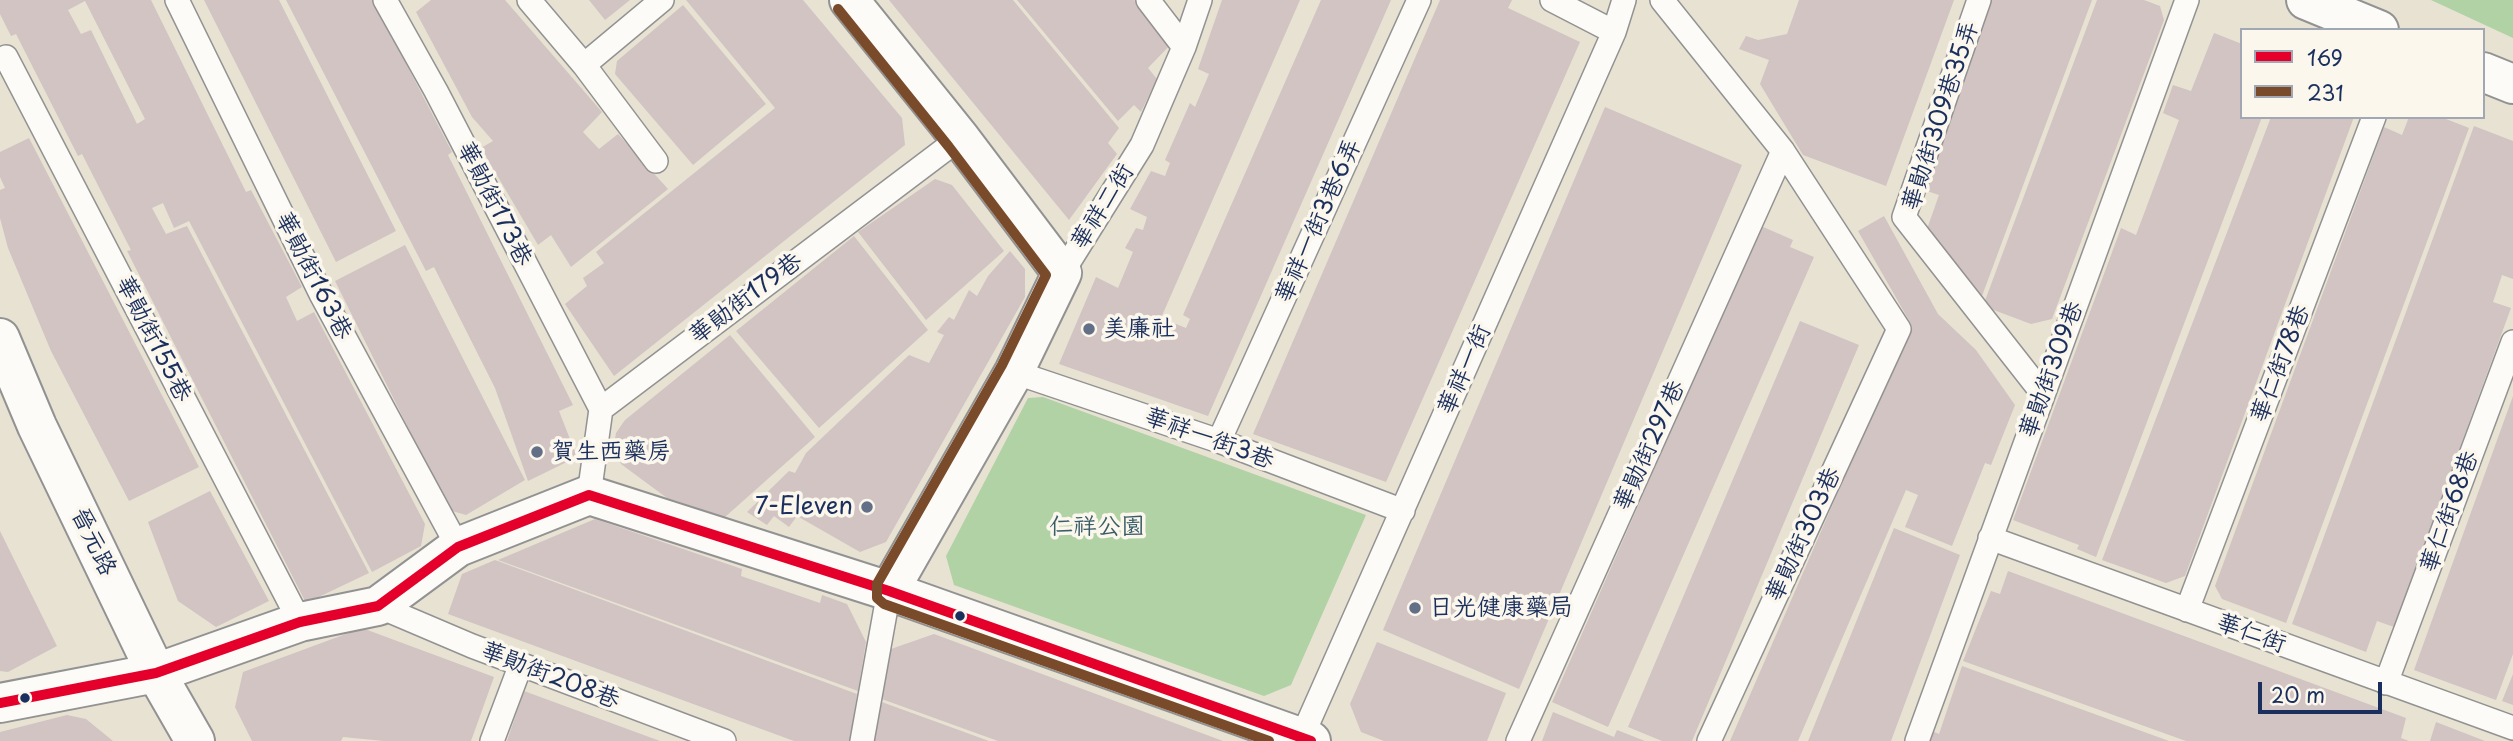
<!DOCTYPE html>
<html>
<head>
<meta charset="utf-8">
<style>
	body { margin:0 }
	#map { position:relative; width:2513px; height:741px; overflow:hidden; background:#e8e2d3; font-family:"Playpen Sans",sans-serif }
	canvas { display:block }
	.legend { position:absolute; left:2240px; top:28px; width:245px; height:91px; box-sizing:border-box; background:#fbf7ec; border:2px solid #a1a7b3; margin:0; padding:9px 12px; list-style:none; font-size:21px; color:#1b2f5e }
	.legend li { display:flex; align-items:center; gap:14px; height:35px }
	.legend b { width:35px; border:2px solid #a1a7b3 }
	.scale { position:absolute; left:2258px; top:682px; width:124px; height:32px; box-sizing:border-box; border:4px solid #1b2f5e; border-top:0; padding-left:9px; font-size:21px; line-height:24px; white-space:nowrap; color:#1b2f5e; -webkit-text-stroke:5px #fbf7ec; paint-order:stroke }
</style>
</head>
<body>
<div id="map">
<canvas width="2513" height="741"></canvas>
<ul class="legend">
<li><b style="height:9px;background:#e4002b"></b>169</li>
<li><b style="height:9px;background:#7a4b2a"></b>231</li>
</ul>
<div class="scale">20 m</div>
</div>
<script>
const c = document.querySelector('canvas').getContext('2d');
c.lineJoin = 'round';
function fillPath(path, color) {
  c.fillStyle = color;
  c.fill(path, 'evenodd');
}
function poly(rows) {
  const path = new Path2D();
  for (const r of rows) {
    path.moveTo(r[0], r[1]);
    for (let i = 2; i < r.length; i += 2) path.lineTo(r[i], r[i + 1]);
  }
  return path;
}
function strokePath(path, color, width, dash) {
  c.strokeStyle = color;
  c.lineWidth = width;
  c.lineCap = dash ? 'butt' : 'round';
  c.setLineDash(dash || []);
  c.stroke(path);
}
function drawText(font, color, halo, rows, align = 'center') {
  c.font = font + ' "Playpen Sans","LXGW WenKai TC",sans-serif';
  c.lineWidth = 7;
  c.setLineDash([]);
  c.textBaseline = 'middle';
  c.strokeStyle = halo;
  c.fillStyle = color;
  for (const [text, x, y, turn = 0] of rows) {
    c.save();
    c.translate(x, y);
    c.rotate((+turn || 0) * Math.PI / 180);
    c.textAlign = isNaN(turn) ? turn : align;
    if (halo) c.strokeText(text, 0, 0);
    c.fillText(text, 0, 0);
    c.restore();
  }
}
fillPath(poly([
	[2431,0,2513,0,2513,38],
	[1043,397,1366,515,1291,685,1264,696,954,585,946,556,1028,398]
]), '#b0d2a5');
fillPath(poly([
	[0,0,151,0,246,192,251,190,302,287,286,297,297,321,314,312,425,524,421,546,372,572,189,221,174,228,163,203,152,208,166,234,187,226,369,573,306,603,127,251,131,250,82,154,78,156,16,34,11,36,0,14],
	[85,1,145,119,137,124,91,30,81,34,68,10],
	[204,0,279,0,396,231,336,262],
	[286,0,373,0,452,152,448,155,573,405,559,411,577,457,528,481,495,388,434,267,426,271],
	[431,0,505,0,602,112,583,132,599,149,618,134,668,189,571,267,551,235,538,245,481,148,493,141,472,117,416,12],
	[589,0,630,0,605,20],
	[686,0,803,0,902,118,905,145,614,376,565,304,587,286,583,278,604,263,596,252,775,108],
	[889,0,1013,0,1119,128,1108,143,1117,154,1069,220],
	[1017,0,1134,0,1174,41,1148,68,1157,79,1141,112,1134,105,1118,121],
	[1222,0,1300,0,1161,318,1186,328,1190,319,1183,315,1321,0,1391,0,1208,416,1059,364,1096,277,1118,288,1133,252,1125,248,1136,228,1143,230,1147,217,1130,209,1151,171,1165,176,1170,163,1165,160,1190,103,1195,107,1209,74,1198,69],
	[1440,0,1512,0,1508,8,1580,42,1386,482,1253,434],
	[1799,0,1954,0,1886,186,1803,155,1760,84,1769,60,1739,49,1746,36,1758,40,1787,34],
	[1991,0,2092,0,1979,304,1927,229,1939,195,1921,189],
	[2097,0,2144,0,2160,6,2164,20,2052,319,2031,324,1983,306],
	[683,5,766,104,693,165,615,74,617,61],
	[2214,33,2242,44,2242,117,2262,117,2096,557,2077,549,2079,545,2013,520,2121,228,2136,235,2179,120,2163,113,2173,85,2191,91],
	[1605,107,1742,165,1519,689,1383,630],
	[2271,117,2354,117,2185,576,2166,583,2102,560],
	[2409,117,2441,117,2469,128,2286,623,2222,599,2215,586,2384,127,2402,135],
	[2474,126,2513,141,2513,279,2502,275,2493,302,2511,308,2394,627,2377,621,2366,652,2292,624],
	[29,138,199,467,129,501,51,351,8,248,0,218,0,190,5,188,0,177,0,152],
	[935,179,952,185,1004,251,926,320,858,232],
	[1884,216,1938,314,1976,350,2015,405,1991,465,1985,463,1952,546,1905,527,1918,495,1906,490,1798,741,1730,741,1911,324,1858,231],
	[1761,226,1793,240,1790,247,1814,257,1608,727,1552,702],
	[854,236,928,330,819,428,736,331],
	[405,245,525,480,466,515,449,510,335,281],
	[1010,251,1025,269,1025,297,886,542,860,552,797,516,789,527,774,516,767,525,747,512,789,471,795,473,806,453,909,355,929,363,944,335,937,332,949,317,954,320,969,290,977,296,988,276],
	[1800,321,1859,345,1692,741,1662,741,1628,727],
	[730,335,815,437,725,517,667,498,621,464,614,445,616,433,625,420],
	[2513,396,2513,654,2496,700,2414,670],
	[210,491,269,601,216,627,178,601,148,522],
	[595,519,742,569,741,576,820,603,822,595,847,604,866,642,858,691,498,560],
	[1894,528,1960,555,1891,741,1808,741],
	[0,531,57,646,8,672,0,671],
	[495,560,857,694,850,741,794,741,448,614,462,574],
	[2008,571,2406,718,2401,738,2409,741,2186,741,1963,661,1991,591,2000,594],
	[362,628,494,677,471,741,384,741,343,737,341,741,252,741,235,707,243,672],
	[934,634,1223,741,998,741,879,698,891,649],
	[1377,642,1506,693,1487,741,1384,741,1361,732,1350,704],
	[1962,666,2169,741,1929,741,1932,731,1939,734],
	[2513,674,2513,705,2502,701],
	[524,691,660,741,507,741],
	[879,701,989,741,872,741],
	[1553,712,1614,737,1617,730,1645,741,1542,741],
	[67,715,86,719,113,741,0,741,0,732],
	[2436,722,2485,741,2430,741]
]), '#d1c4c2');
const service = poly([
	[177,0,321,294,458,547],
	[385,0,436,91,601,409],
	[529,0,584,65,656,161],
	[1148,0,1184,47],
	[1552,0,1614,32],
	[1662,0,1783,151,1899,329,1709,741],
	[1979,0,1904,217,2043,394],
	[6,57,300,622],
	[584,65,662,0],
	[1062,273,1142,145,1184,47,1200,0],
	[1014,372,1219,441,1403,511],
	[1219,441,1419,0],
	[589,495,601,409,960,138],
	[1990,538,2513,728],
	[378,606,472,646,724,741],
	[2187,610,2374,117],
	[2386,683,2513,342],
	[492,741,521,664],
	[862,741,889,591],
	[1300,741,1614,32,1624,0],
	[1518,741,1783,151],
	[1917,741,2187,0]
]);
const minor = poly([
	[849,0,960,138,1062,273,1014,372,889,591],
	[2306,0,2379,30],
	[2483,72,2513,84],
	[0,703,156,673,300,622,378,606,458,547,589,495,889,591,1311,741]
]);
const tertiary = poly([
	[0,338,37,426,156,673,195,741]
]);
strokePath(service, '#929292', 26);
strokePath(minor, '#929292', 42);
strokePath(tertiary, '#929292', 42);
strokePath(service, '#fcfbf8', 23);
strokePath(minor, '#fcfbf8', 38);
strokePath(tertiary, '#fcfbf8', 38);
strokePath(poly([
	[0,703,156,673,300,622,378,606,458,547,589,495,889,591,1311,741]
]), '#e4002b', 10);
strokePath(poly([
	[838,9,949,147,1046,275,1002,365,877,584,877,598,884,604,1269,741]
]), '#7a4b2a', 10);
for (const [x, y, r, color] of [
	[1089,329,7,"#636e87"],
	[537,452,7,"#636e87"],
	[867,507,7,"#636e87"],
	[1415,608,7,"#636e87"],
	[960,616,6,"#1b2f5e"],
	[25,698,6,"#1b2f5e"]
]) {
  const dot = new Path2D();
  dot.arc(x, y, r, 0, 2 * Math.PI);
  c.fillStyle = color;
  c.fill(dot);
  strokePath(dot, '#fbf7ec', 2.5);
}
drawText('24px', '#1b2f5e', '#fbf7ec', [
	["華勛街309巷35弄",1941,116,-72],
	["華勛街173巷",494,204,63],
	["華祥二街",1103,207,-58],
	["華祥一街3巷6弄",1319,221,-66],
	["華勛街163巷",313,276,63],
	["華勛街179巷",746,299,-37],
	["華勛街155巷",153,339,63],
	["華仁街78巷",2281,364,-69],
	["華祥一街",1465,370,-66],
	["華勛街309巷",2052,370,-70],
	["華祥一街3巷",1209,439,20],
	["華勛街297巷",1650,446,-66],
	["華仁街68巷",2450,512,-70],
	["華勛街303巷",1804,535,-65],
	["晉元路",93,542,64],
	["華仁街",2251,634,20],
	["華勛街208巷",550,676,21]
]);
drawText('24px', '#1b2f5e', '#fbf7ec', [
	["美廉社",1103,329],
	["賀生西藥房",551,452],
	["7-Eleven",853,507,"right"],
	["日光健康藥局",1429,608]
], 'left');
drawText('24px', '#3a5c68', '#fbf7ec', [
	["仁祥公園",1097,527]
]);
</script>
</body>
</html>
